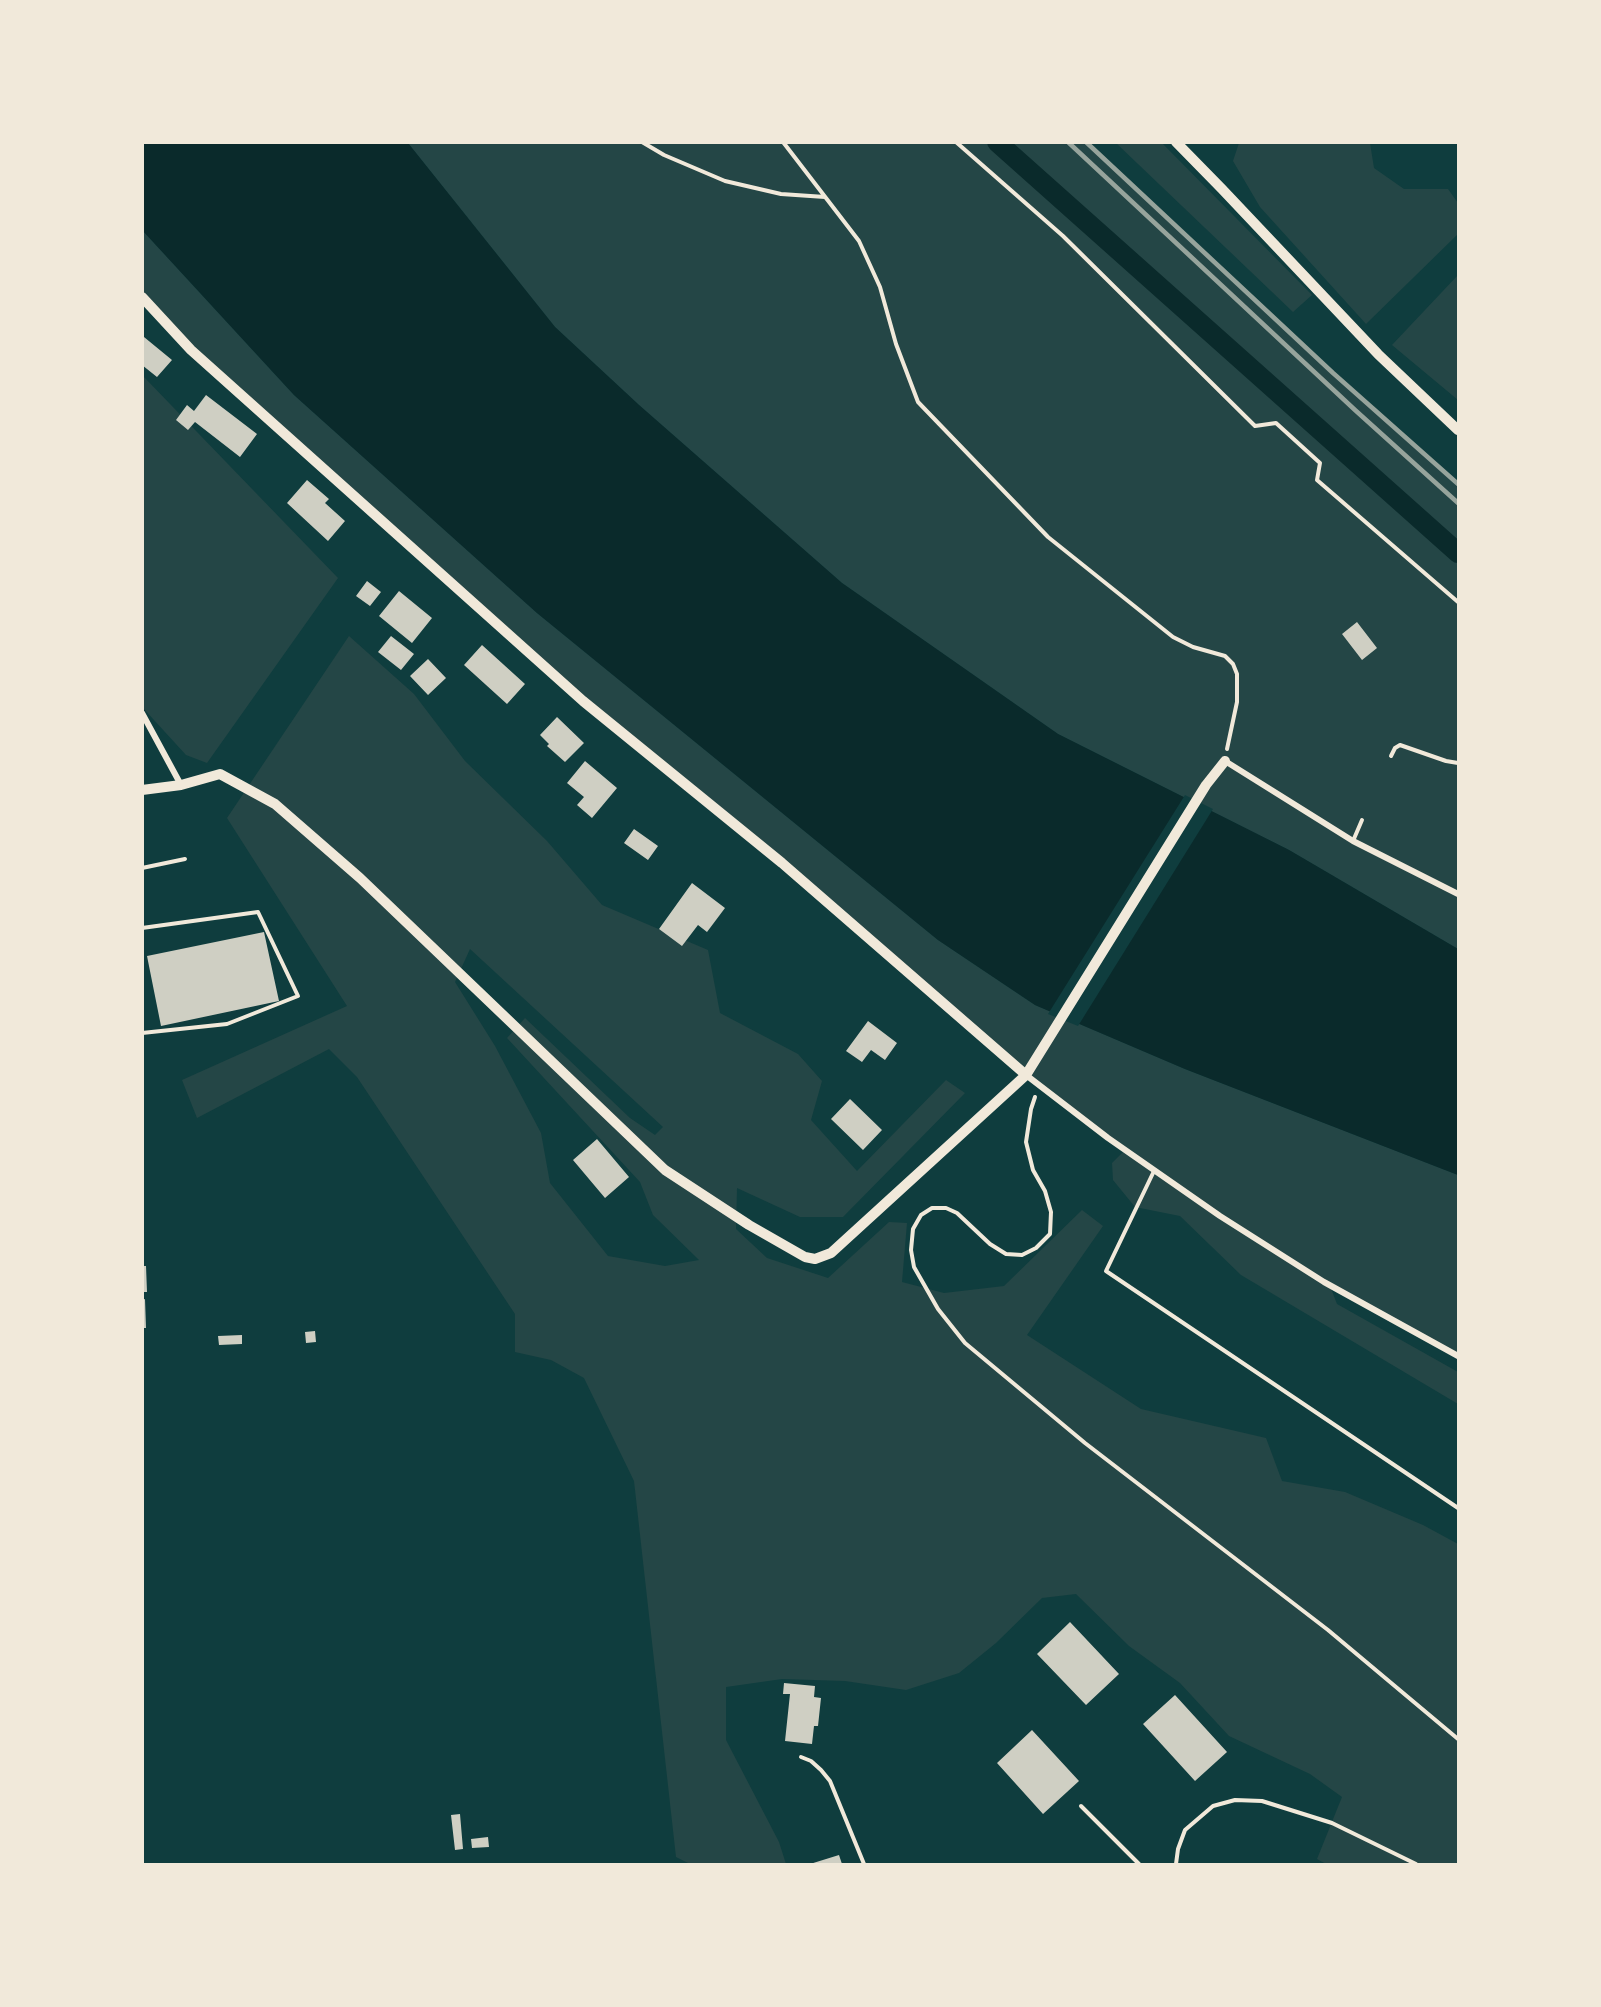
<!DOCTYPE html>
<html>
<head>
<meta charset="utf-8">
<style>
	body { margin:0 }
	#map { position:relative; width:1601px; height:2007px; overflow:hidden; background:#0f3d3e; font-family:Mulish,sans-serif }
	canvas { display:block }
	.frame { position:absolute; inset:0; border:144px solid #f1e9da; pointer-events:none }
</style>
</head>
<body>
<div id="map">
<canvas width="1601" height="2007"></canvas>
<div class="frame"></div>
</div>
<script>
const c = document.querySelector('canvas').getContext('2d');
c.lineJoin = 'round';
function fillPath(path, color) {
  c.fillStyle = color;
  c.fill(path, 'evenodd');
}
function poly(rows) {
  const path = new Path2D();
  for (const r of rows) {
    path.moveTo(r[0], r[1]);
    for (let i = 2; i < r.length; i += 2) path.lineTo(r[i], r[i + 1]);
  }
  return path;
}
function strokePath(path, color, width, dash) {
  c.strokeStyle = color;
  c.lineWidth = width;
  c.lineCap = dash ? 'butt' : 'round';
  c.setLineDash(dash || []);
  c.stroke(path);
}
fillPath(poly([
	[408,143,1086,143,1333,373,1458,484,1458,949,1289,850,1058,734,842,583,639,405,555,327],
	[1116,143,1162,143,1312,295,1293,312],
	[1239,143,1370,143,1374,168,1404,189,1448,189,1458,203,1458,234,1366,324,1260,207,1233,161],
	[143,231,294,395,537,613,938,940,1035,1005,1185,1069,1458,1175,1458,1356,1330,1286,1337,1304,1458,1372,1458,1404,1241,1275,1180,1216,1135,1207,1113,1180,1112,1163,1125,1150,1039,1085,583,701,191,350,143,297],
	[1458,275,1458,400,1392,345],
	[143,376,338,578,207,763,186,755,143,708],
	[349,636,414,694,465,761,547,841,602,905,708,950,720,1013,798,1054,822,1081,811,1120,857,1171,946,1080,965,1093,843,1217,800,1217,737,1188,736,1229,767,1258,828,1278,889,1222,907,1223,902,1282,944,1293,1004,1286,1082,1210,1103,1226,1027,1335,1141,1409,1266,1438,1282,1481,1345,1492,1423,1525,1458,1544,1458,1864,1326,1864,1317,1859,1342,1797,1310,1774,1229,1736,1180,1683,1129,1646,1076,1594,1042,1598,996,1643,959,1673,906,1690,845,1681,782,1679,726,1687,726,1740,779,1842,786,1864,690,1864,676,1857,634,1481,584,1378,551,1360,515,1352,515,1314,357,1077,329,1049,197,1118,182,1080,347,1006,227,818],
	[470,949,663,1127,655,1135,630,1118,525,1018,507,1038,640,1182,653,1215,699,1260,665,1266,608,1256,550,1183,541,1133,495,1046,455,982]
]), '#244646');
fillPath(poly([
	[143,143,408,143,555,327,639,405,842,583,1058,734,1289,850,1458,949,1458,1175,1185,1069,1035,1005,938,940,537,613,294,395,143,231]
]), '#0a2a2b');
fillPath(poly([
	[1185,795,1213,809,1078,1026,1048,1014]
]), '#0f3d3e');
strokePath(poly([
	[997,142,1458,553]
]), '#0a2a2b', 20);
fillPath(poly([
	[144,337,172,360,157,377,142,365],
	[206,395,257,434,240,457,195,422,188,430,176,420,187,405,194,411],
	[307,480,329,499,325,503,345,521,328,541,287,503],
	[367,581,381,592,370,606,356,596],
	[399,591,432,618,412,643,379,616],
	[1357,622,1377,648,1362,660,1342,634],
	[391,636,414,654,401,670,378,652],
	[482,645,525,684,507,704,464,665],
	[428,659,446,678,428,695,410,676],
	[557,717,584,743,565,762,547,746,549,744,540,735],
	[585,761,617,788,592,818,577,805,584,797,567,783],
	[634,829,658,846,648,860,624,843],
	[692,883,725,908,707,932,698,925,682,946,659,929],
	[264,932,279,1001,161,1026,147,956],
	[868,1021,897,1043,885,1060,871,1050,862,1062,846,1051],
	[850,1099,882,1130,863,1150,831,1119],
	[597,1139,629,1177,605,1198,573,1160],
	[142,1266,146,1266,147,1292,142,1292],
	[145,1299,146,1328,142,1328,142,1300],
	[315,1331,316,1342,306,1343,305,1332],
	[242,1335,242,1344,219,1345,218,1336],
	[1070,1622,1119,1674,1086,1705,1037,1654],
	[784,1683,815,1686,814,1697,821,1698,818,1726,814,1726,812,1744,785,1741,790,1694,783,1694],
	[1175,1695,1227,1752,1195,1781,1143,1724],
	[1032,1730,1079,1781,1043,1814,997,1763],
	[460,1814,463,1849,455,1850,451,1815],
	[488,1837,489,1847,472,1848,471,1839],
	[839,1855,842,1864,810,1864]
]), '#cfcfc3');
strokePath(poly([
	[642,142,664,155,725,181,781,194,825,197],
	[783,142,859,241,880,287,896,344,918,402,1048,537,1173,637,1193,647,1225,656,1233,664,1237,674,1237,702,1227,749],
	[956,142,1063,236,1255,426,1276,423,1320,463,1317,480,1458,602],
	[1391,756,1395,748,1400,745,1446,761,1458,763],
	[1035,1097,1031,1109,1026,1142,1033,1170,1045,1191,1051,1212,1050,1234,1036,1248,1022,1255,1006,1254,990,1244,957,1213,946,1208,932,1208,921,1215,913,1229,911,1250,914,1267,938,1309,965,1343,1085,1443,1328,1630,1458,1739]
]), '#f1e9da', 4);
strokePath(poly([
	[1353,841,1362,820],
	[142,868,185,859],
	[142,928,258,912,298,996,227,1024,142,1033],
	[1154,1171,1106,1271,1458,1508],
	[801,1757,811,1761,821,1770,830,1781,864,1864],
	[1081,1806,1139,1864],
	[1176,1864,1178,1849,1185,1830,1213,1806,1235,1800,1262,1801,1332,1823,1416,1864]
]), '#f1e9da', 4);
strokePath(poly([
	[142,713,181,785],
	[1225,761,1353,841,1458,894],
	[1026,1075,1108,1138,1220,1216,1324,1282,1458,1356]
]), '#f1e9da', 6);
strokePath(poly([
	[1176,142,1222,189,1378,354,1458,430],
	[142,297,191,350,583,701,782,863,1026,1075],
	[142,790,181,785,220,774,275,804,360,878,665,1170,749,1225,805,1257,815,1259,831,1253,1026,1075,1206,785,1225,761]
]), '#f1e9da', 10);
strokePath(poly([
	[1068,142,1355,410,1458,503],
	[1086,142,1333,373,1458,484]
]), '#97a49c', 4.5);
</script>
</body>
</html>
